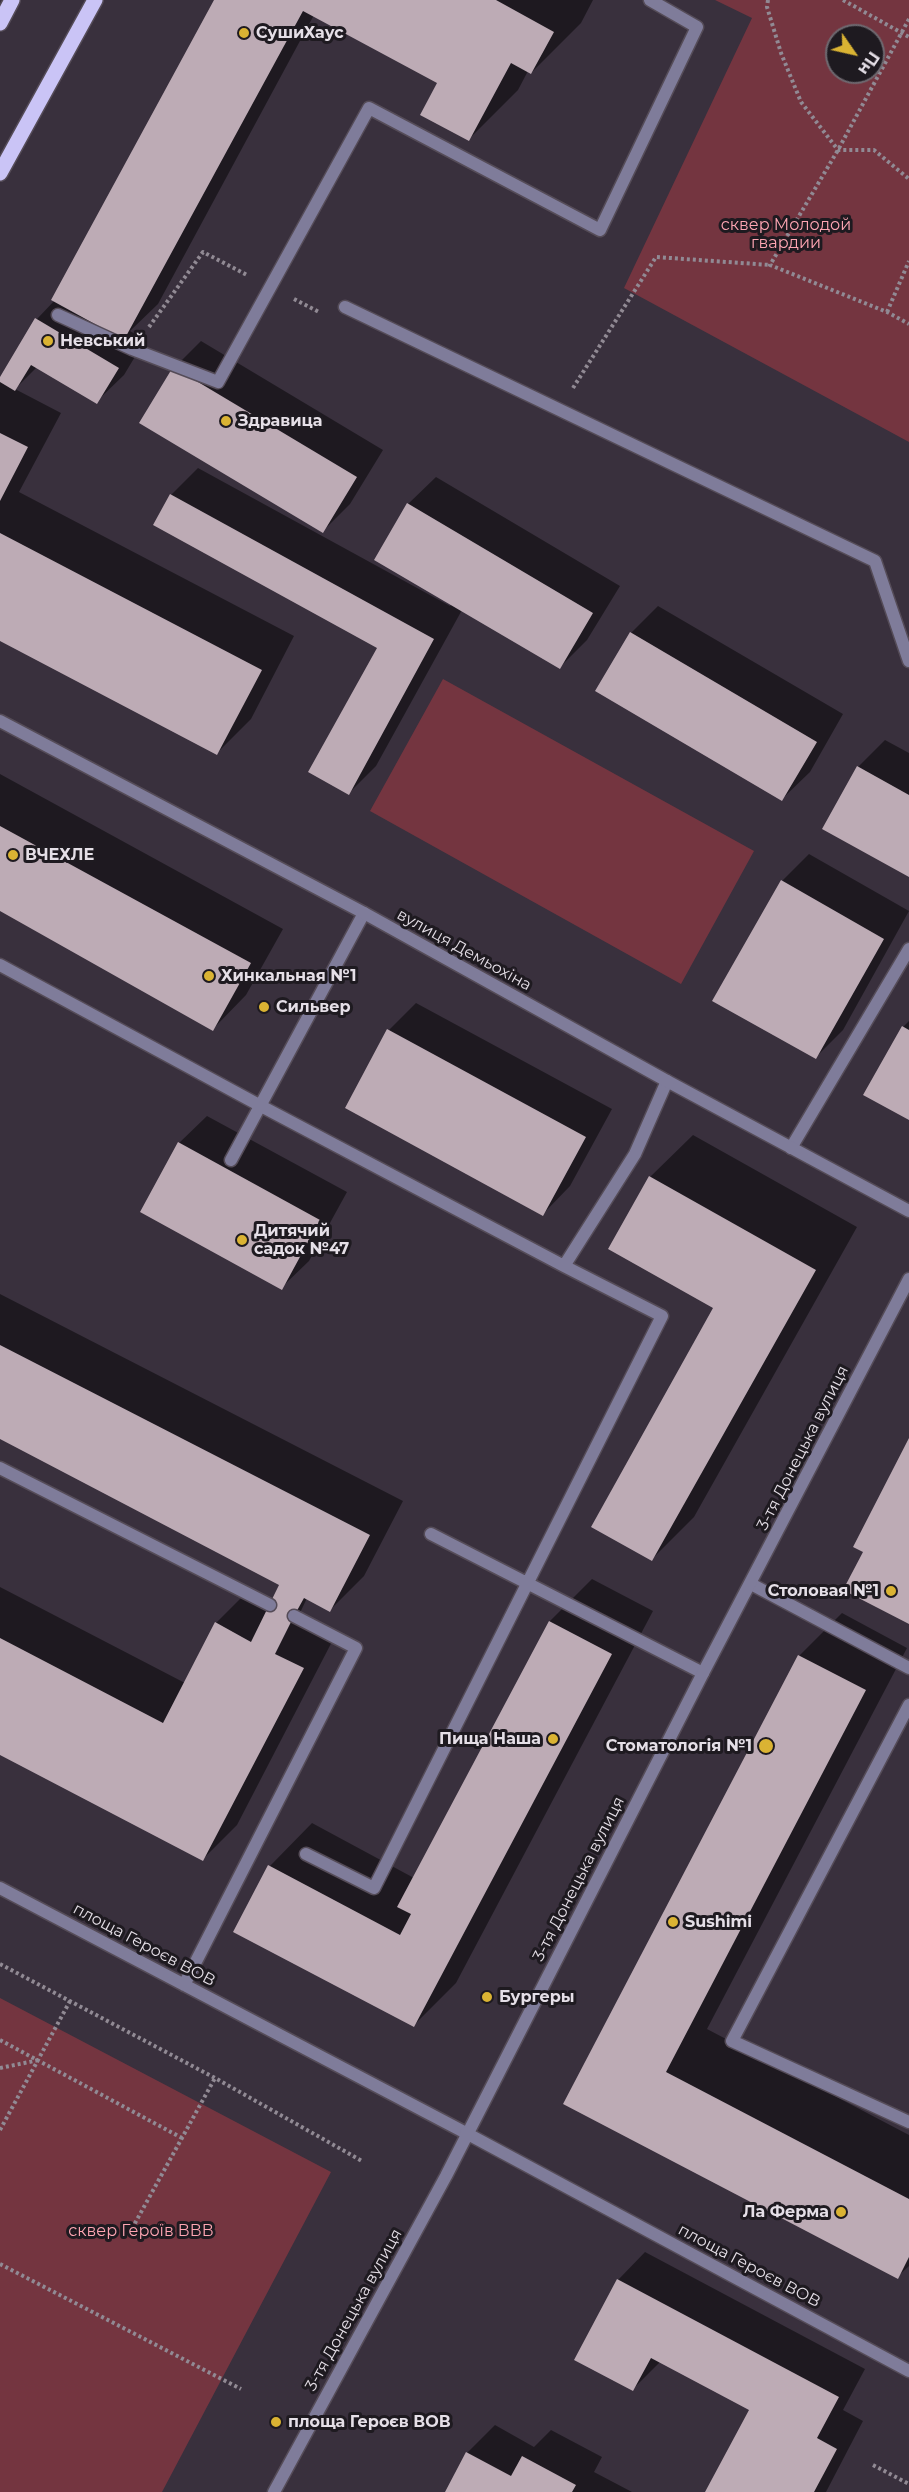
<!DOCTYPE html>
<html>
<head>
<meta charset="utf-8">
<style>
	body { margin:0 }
	#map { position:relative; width:909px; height:2492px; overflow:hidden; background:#39303d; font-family:Montserrat,sans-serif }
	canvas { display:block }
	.north { position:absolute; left:825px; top:24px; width:60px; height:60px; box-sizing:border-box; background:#1e1a20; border:2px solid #6e6970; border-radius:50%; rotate:124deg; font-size:16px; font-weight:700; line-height:24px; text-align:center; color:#e5dfe7 }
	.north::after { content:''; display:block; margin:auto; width:21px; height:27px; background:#dab333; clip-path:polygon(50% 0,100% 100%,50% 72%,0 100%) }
</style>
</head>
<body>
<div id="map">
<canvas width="909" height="2492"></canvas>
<div class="north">Пн</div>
</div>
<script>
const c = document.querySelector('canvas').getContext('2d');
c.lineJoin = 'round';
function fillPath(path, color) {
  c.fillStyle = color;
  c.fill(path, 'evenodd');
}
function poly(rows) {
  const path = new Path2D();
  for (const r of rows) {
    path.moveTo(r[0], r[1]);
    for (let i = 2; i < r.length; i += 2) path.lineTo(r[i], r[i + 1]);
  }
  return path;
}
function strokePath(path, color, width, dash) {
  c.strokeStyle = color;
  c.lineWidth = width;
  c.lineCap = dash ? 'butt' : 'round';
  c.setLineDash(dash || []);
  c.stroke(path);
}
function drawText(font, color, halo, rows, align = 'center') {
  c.font = font + ' Montserrat,sans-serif';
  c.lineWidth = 6;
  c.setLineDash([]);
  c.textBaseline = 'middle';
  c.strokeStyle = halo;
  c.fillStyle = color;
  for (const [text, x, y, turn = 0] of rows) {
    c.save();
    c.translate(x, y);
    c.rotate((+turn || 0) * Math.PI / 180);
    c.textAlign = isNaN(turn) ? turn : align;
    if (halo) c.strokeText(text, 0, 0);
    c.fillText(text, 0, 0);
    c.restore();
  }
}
fillPath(poly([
	[715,0,909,0,909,442,624,288,752,18],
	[837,36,873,36,873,72,837,72],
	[443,679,754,851,681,984,370,811],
	[0,1998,331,2172,162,2492,0,2492]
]), '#743540');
fillPath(poly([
	[216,0,593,0,581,23,531,73,528,71,518,90,468,140,439,83,314,15,158,304,130,331,145,340,124,375,96,402,37,367,15,389,61,413,19,492,294,636,251,719,217,753,0,640,0,380,37,319,55,300],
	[201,341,383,450,350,504,323,531,174,368],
	[198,468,450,606,452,604,408,504,436,477,620,586,587,640,560,667,462,610,376,766,349,793,379,647,171,495],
	[658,606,843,714,810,772,782,799,631,633],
	[885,740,909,753,909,875,858,767],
	[0,774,283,929,246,995,213,1029,0,909],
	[809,854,909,911,843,1030,815,1058,782,881],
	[416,1003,612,1109,570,1186,543,1214,389,1030],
	[909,1021,909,1118,865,1094,903,1027],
	[207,1116,347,1192,309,1261,281,1288,179,1143],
	[693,1135,857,1227,694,1517,652,1559,715,1307,650,1177],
	[0,1294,403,1501,364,1576,330,1610,307,1598,299,1615,336,1634,237,1825,203,1859,0,1753,0,1587,185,1683,216,1623,250,1589,273,1601,282,1585,0,1438],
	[592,1579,653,1611,456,1983,413,2026,235,1931,270,1866,312,1823,414,1878,550,1621],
	[842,1613,907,1648,707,2029,909,2135,909,2266,897,2277,565,2103,799,1656],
	[645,2252,865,2369,843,2410,863,2421,826,2492,706,2492,751,2409,661,2361,632,2390,618,2280],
	[495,2425,534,2447,551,2430,602,2457,594,2472,632,2492,447,2492,467,2453]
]), '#0007');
fillPath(poly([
	[214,0,496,0,554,32,531,74,511,63,469,141,420,115,437,83,303,11,124,340,51,300],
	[35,318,119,368,97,404,31,365,15,391,0,382,0,377],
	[173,367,357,477,323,533,139,423],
	[0,433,28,447,0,501],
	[170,494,434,639,349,795,308,772,377,648,153,525],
	[407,503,593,613,560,669,374,560],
	[0,533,262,670,217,755,0,641],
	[630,632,817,742,782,801,595,691],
	[857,766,909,795,909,877,822,829],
	[0,826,251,963,213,1031,0,911],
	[781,880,884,939,816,1059,712,1001],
	[902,1026,909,1030,909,1120,863,1095],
	[387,1029,586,1137,543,1216,345,1108],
	[178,1142,320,1220,282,1290,140,1212],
	[649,1176,816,1270,652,1561,591,1527,713,1308,608,1249],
	[0,1345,370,1535,330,1612,304,1598,294,1616,275,1654,304,1668,203,1861,0,1755,0,1638,163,1723,215,1622,251,1642,279,1585,0,1439],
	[909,1438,909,1624,843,1590,863,1552,853,1547],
	[549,1621,612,1654,414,2027,233,1932,268,1865,400,1935,411,1914,397,1907],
	[798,1655,866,1690,666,2072,909,2199,909,2257,898,2279,563,2104],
	[617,2279,839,2397,817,2438,837,2449,814,2492,705,2492,749,2410,651,2358,633,2391,574,2360],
	[466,2452,511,2476,522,2456,576,2485,572,2492,445,2492]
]), '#bdabb5');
const lane = poly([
	[345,307,875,561,909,661],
	[58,315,132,349,218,382,369,108,600,230,697,27,650,0],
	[0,965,259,1105,564,1266,662,1316,374,1888,306,1854],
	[791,1148,909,949],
	[231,1160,364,913],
	[564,1266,635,1154,667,1081],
	[0,1468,270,1605],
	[431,1534,703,1673],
	[751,1584,909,1668],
	[909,1705,732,2041,909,2122],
	[0,1888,466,2133],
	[184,1985,356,1648,294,1616]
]);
const street = poly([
	[0,721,364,913,667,1081,909,1211],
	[466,2133,909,2371],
	[274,2492,446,2176,703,1673,909,1279]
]);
const primary = poly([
	[0,23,12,0],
	[0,173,95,0]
]);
strokePath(lane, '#554c58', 15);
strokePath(street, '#554c58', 15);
strokePath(primary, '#554c58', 18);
strokePath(poly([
	[768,0,767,7,781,53,801,102,838,150,874,150,909,179],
	[843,0,909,37],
	[909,19,838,150,770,265,887,312,909,324],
	[294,299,319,312],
	[887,312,909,261],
	[149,327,203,252,247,275],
	[573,388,656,257,770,265],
	[0,1964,215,2078,362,2161],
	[0,2040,182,2138],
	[0,2068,39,2060],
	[0,2130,70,2001],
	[129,2234,215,2078],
	[0,2264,241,2389],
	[873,2465,909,2484]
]), '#918a94', 4, [3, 3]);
strokePath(lane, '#7f7c9a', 12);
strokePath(street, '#7f7c9a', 12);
strokePath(primary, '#cac4f6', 15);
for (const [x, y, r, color] of [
	[244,33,6,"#dab333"],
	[48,341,6,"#dab333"],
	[226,421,6,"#dab333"],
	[13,855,6,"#dab333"],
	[209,976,6,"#dab333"],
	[264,1007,6,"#dab333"],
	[242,1240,6,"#dab333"],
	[891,1591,6,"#dab333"],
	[553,1739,6,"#dab333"],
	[766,1746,8,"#dab333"],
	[673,1922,6,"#dab333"],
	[487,1997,6,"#dab333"],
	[841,2212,6,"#dab333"],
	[276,2422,6,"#dab333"]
]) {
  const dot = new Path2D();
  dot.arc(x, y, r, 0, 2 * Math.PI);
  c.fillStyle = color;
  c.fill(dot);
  strokePath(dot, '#1e1a20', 2);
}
drawText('bold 16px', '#e5dfe7', '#1e1a20', [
	["СушиХаус",256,33],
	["Невський",60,341],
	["Здравица",238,421],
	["ВЧЕХЛЕ",25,855],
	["Хинкальная №1",221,976],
	["Сильвер",276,1007],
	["Дитячий",254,1231],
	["садок №47",254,1249],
	["Столовая №1",879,1591,"right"],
	["Пища Наша",541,1739,"right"],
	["Стоматологія №1",752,1746,"right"],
	["Sushimi",685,1922],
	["Бургеры",499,1997],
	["Ла Ферма",829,2212,"right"],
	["площа Героєв ВОВ",288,2422]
], 'left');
drawText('16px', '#ffa6b3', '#1e1a20', [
	["сквер Молодой",786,225],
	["гвардии",786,243],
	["сквер Героїв ВВВ",141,2231]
]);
drawText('16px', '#e5dfe7', '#1e1a20', [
	["вулиця Демьохіна",464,950,29],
	["3-тя Донецька вулиця",803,1448,-63],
	["3-тя Донецька вулиця",579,1879,-63],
	["площа Героєв ВОВ",144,1945,28],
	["площа Героєв ВОВ",749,2266,28],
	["3-тя Донецька вулиця",354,2310,-61]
]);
</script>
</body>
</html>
